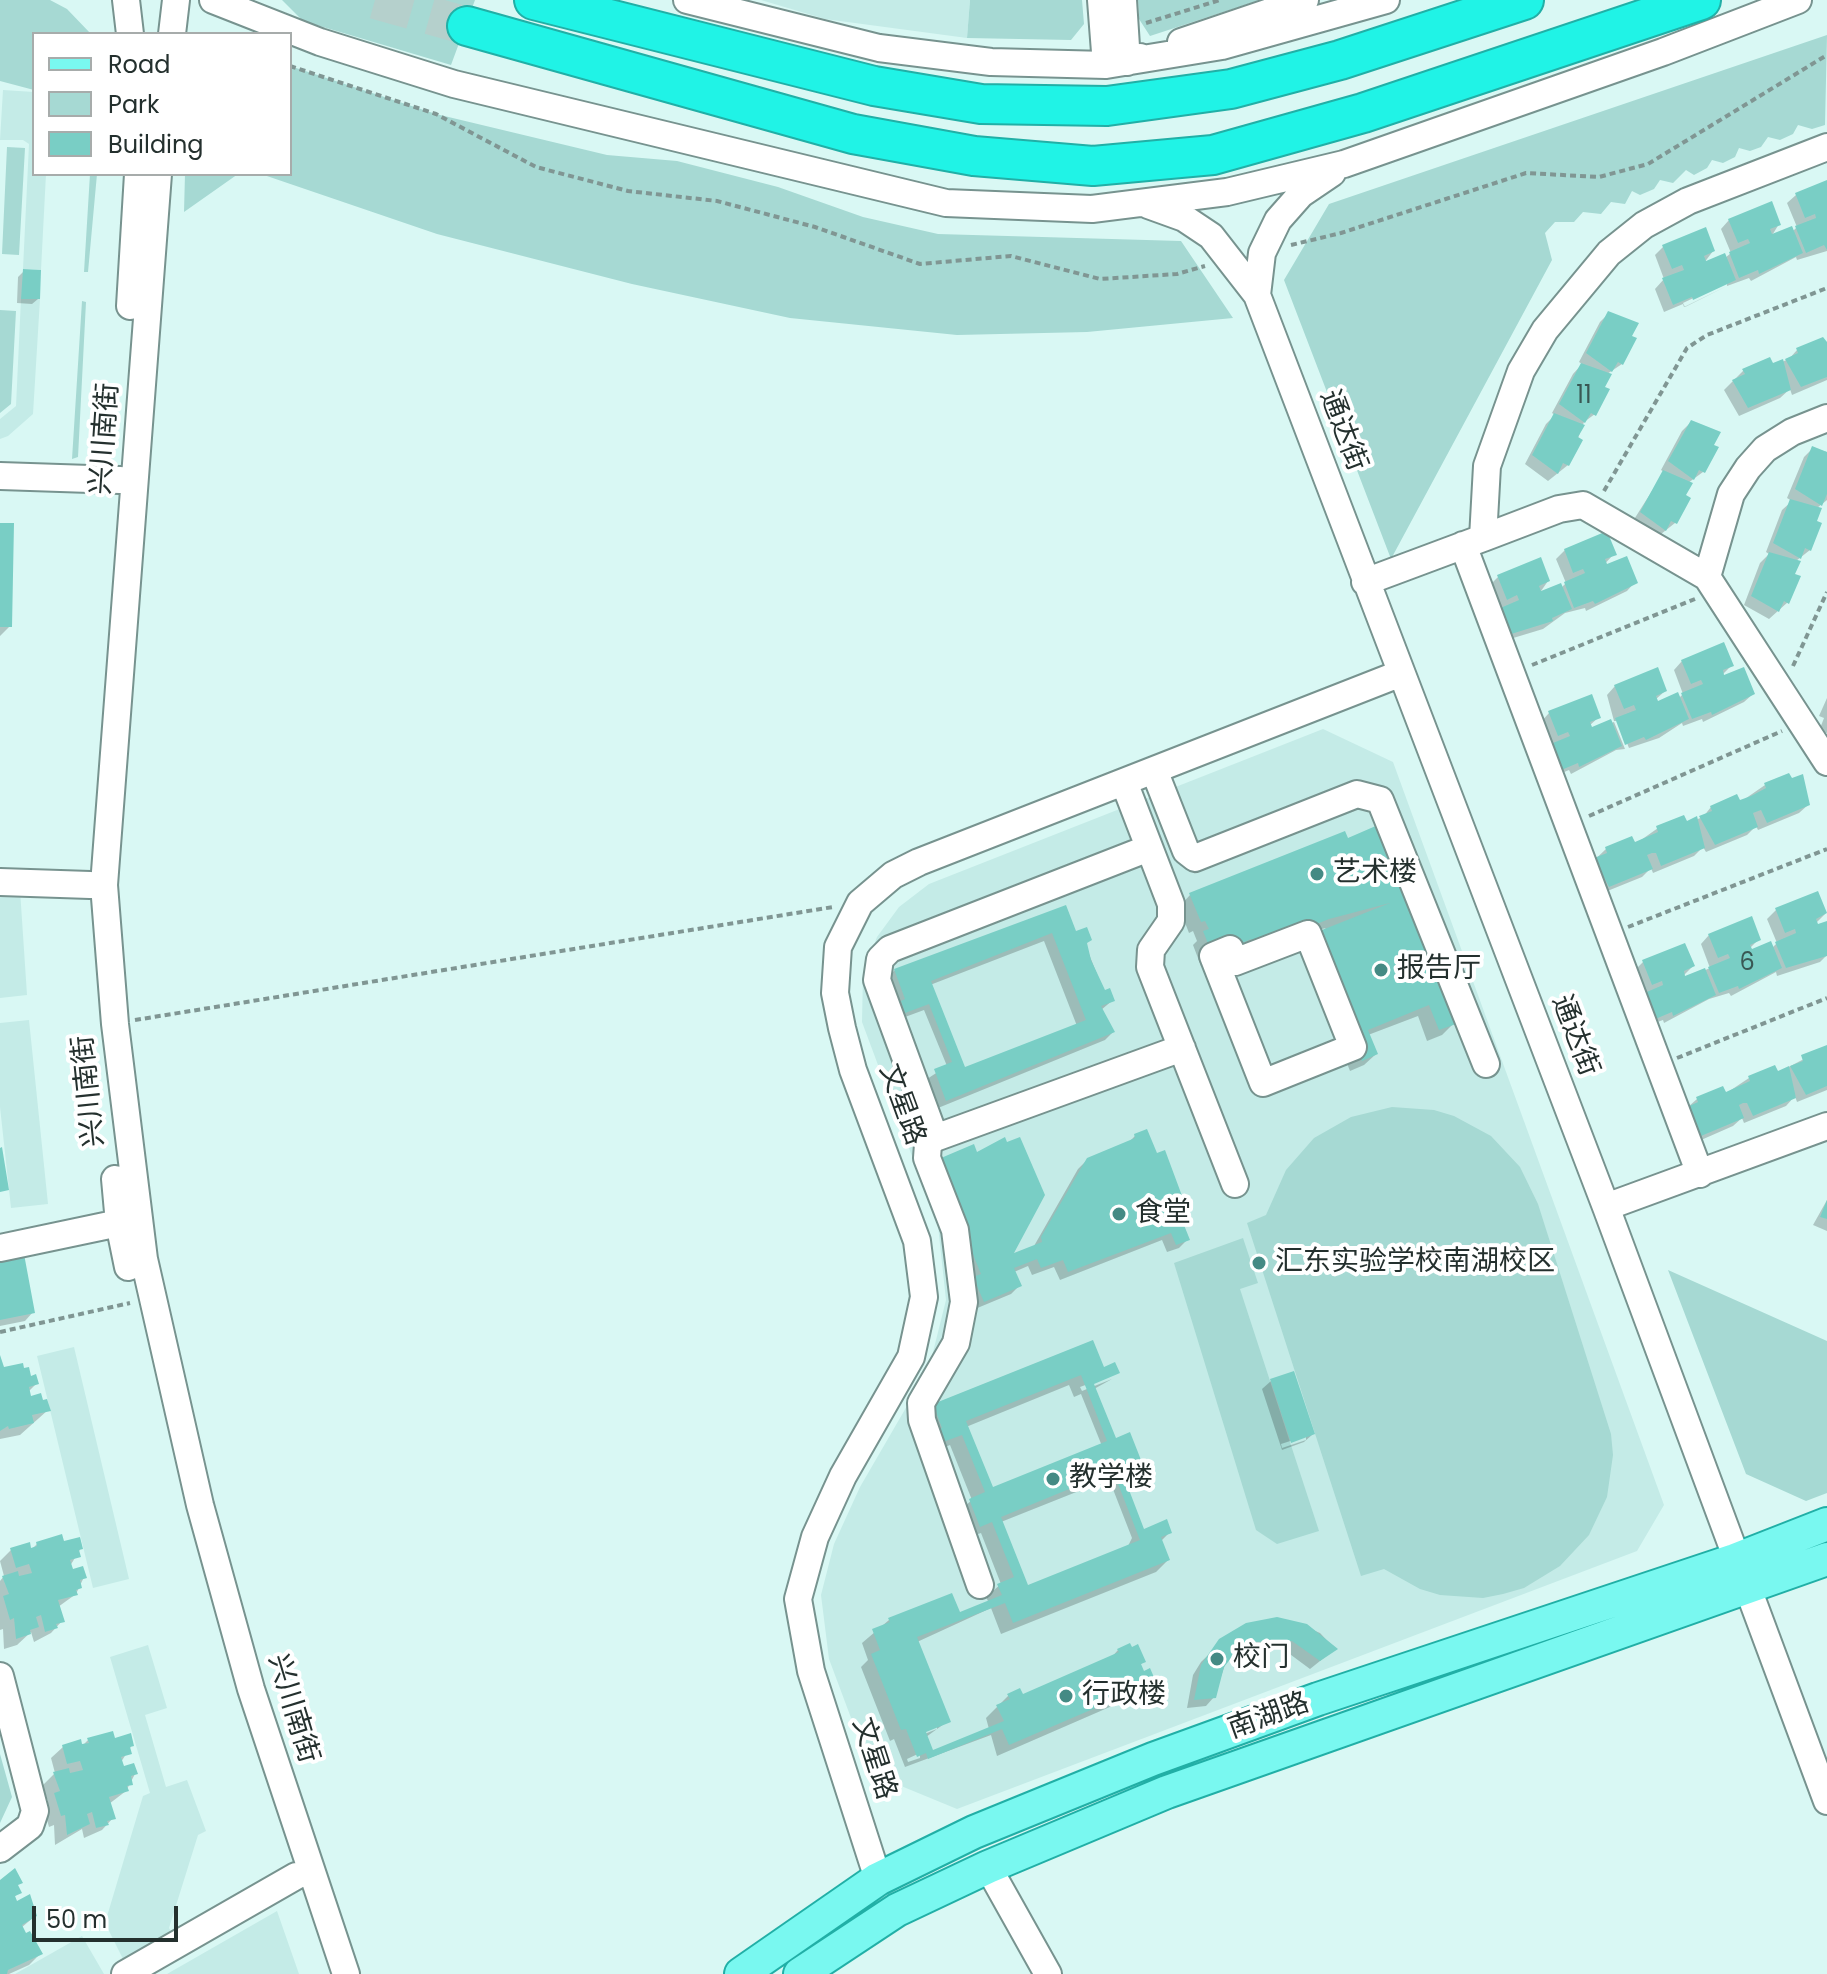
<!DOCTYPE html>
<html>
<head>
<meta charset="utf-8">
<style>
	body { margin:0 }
	#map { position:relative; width:1827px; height:1974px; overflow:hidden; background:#d9f8f4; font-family:Poppins,sans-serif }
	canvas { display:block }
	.legend { position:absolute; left:32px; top:32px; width:260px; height:144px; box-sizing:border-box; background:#fff; border:2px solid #a7acab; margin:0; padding:10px 14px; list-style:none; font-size:24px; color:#24302e }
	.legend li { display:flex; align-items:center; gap:16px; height:40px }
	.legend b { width:40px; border:2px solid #a7acab }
	.scale { position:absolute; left:32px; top:1906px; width:146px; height:36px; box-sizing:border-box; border:4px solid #24302e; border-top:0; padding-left:10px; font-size:24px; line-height:28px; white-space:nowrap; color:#24302e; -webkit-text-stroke:6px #fff; paint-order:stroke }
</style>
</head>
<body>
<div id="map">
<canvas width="1827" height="1974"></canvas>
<ul class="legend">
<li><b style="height:10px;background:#79f8f0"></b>Road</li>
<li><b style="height:22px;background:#a6d9d3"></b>Park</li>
<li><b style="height:22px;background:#79cec5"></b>Building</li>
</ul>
<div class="scale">50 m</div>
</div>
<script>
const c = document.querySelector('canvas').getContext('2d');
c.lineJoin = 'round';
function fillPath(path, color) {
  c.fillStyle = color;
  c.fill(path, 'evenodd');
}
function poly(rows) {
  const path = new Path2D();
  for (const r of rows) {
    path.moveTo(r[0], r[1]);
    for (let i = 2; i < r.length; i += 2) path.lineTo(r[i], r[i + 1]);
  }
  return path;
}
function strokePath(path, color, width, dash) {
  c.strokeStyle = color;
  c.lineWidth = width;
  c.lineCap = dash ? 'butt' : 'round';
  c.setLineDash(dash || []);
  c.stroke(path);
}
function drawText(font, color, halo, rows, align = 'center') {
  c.font = font + ' Poppins,"Noto Sans SC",sans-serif';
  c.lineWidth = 8;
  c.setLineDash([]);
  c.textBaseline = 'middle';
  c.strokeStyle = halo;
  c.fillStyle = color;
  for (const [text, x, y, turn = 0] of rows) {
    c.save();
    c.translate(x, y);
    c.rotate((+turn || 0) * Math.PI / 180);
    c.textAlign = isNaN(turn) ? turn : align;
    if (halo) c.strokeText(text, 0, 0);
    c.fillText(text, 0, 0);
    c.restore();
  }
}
fillPath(poly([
	[761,0,970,0,967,38,825,19],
	[3,90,34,92,34,174,46,174,41,270,23,269,29,144,23,140,0,140],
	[21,299,40,299,33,414,8,436,0,439,0,419,16,406],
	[1323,729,1393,762,1664,1505,1637,1551,957,1809,872,1774,829,1659,821,1595,834,1544,860,1487,929,1368,946,1300,938,1226,862,1022,863,974,877,937,899,907,929,884],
	[0,890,20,890,27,995,0,998],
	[29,1020,48,1204,11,1208,0,1107,0,1023],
	[74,1347,129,1579,93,1588,37,1356],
	[148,1645,167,1708,145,1715,166,1787,187,1780,206,1831,198,1835,169,1928,173,1935,124,1961,105,1923,143,1796,150,1793,110,1657],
	[277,1911,299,1974,167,1974],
	[82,1936,104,1974,15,1974]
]), '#c4ebe7');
fillPath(poly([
	[0,0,50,0,67,9,91,34,34,34,34,90,0,81],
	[282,0,475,0,451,65,303,21],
	[970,0,1082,0,1084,24,1071,40,967,38],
	[1138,0,1260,0,1150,36,1139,19],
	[1827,35,1825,125,1812,129,1798,125,1793,134,1780,140,1768,137,1761,147,1750,151,1739,148,1735,157,1723,163,1712,160,1707,168,1694,175,1686,170,1673,183,1660,180,1654,189,1640,195,1632,191,1625,204,1611,202,1601,214,1583,212,1574,222,1555,222,1545,233,1552,260,1391,559,1284,280,1329,204],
	[290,66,436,114,607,155,677,161,778,187,863,217,938,234,1181,241,1233,318,1087,332,957,335,790,318,632,284,437,234,261,174,290,174],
	[7,147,25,148,19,255,2,254],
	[90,174,97,174,88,272,84,272],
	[185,174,238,174,184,212],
	[82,301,86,302,78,457,72,459],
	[0,310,16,311,11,404,0,413],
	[1392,1107,1434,1110,1454,1116,1491,1136,1520,1167,1538,1204,1611,1434,1613,1455,1607,1497,1589,1535,1560,1566,1524,1588,1503,1594,1483,1598,1440,1595,1420,1589,1384,1569,1361,1576,1247,1223,1266,1215,1286,1170,1314,1138,1351,1117],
	[1243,1238,1258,1283,1240,1289,1319,1531,1277,1544,1256,1530,1174,1263],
	[1668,1270,1827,1341,1827,1493,1806,1501,1746,1474],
	[0,1754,12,1797,0,1823]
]), '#a6d9d3');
fillPath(poly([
	[1827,182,1827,251,1797,260,1796,257,1751,281,1749,278,1727,286,1727,282,1683,303,1685,307,1727,286,1684,307,1683,304,1664,312,1655,289,1664,279,1655,255,1663,247,1713,251,1704,263,1725,258,1731,253,1721,229,1729,220,1779,224,1771,237,1792,232,1797,227,1787,203,1796,195],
	[24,271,38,299,32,304,17,303,18,277],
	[1608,314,1622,364,1607,374,1595,414,1584,422,1568,465,1548,481,1525,464,1546,424,1555,415,1552,413,1573,374,1582,364,1579,362,1600,322],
	[1827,344,1827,380,1792,395,1790,389,1780,398,1739,416,1724,390,1744,370,1772,366,1789,359,1797,350],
	[1691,422,1703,472,1688,483,1675,523,1656,538,1633,521,1664,472,1661,470,1682,431],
	[1813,448,1827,452,1827,500,1817,508,1810,550,1796,561,1788,602,1769,619,1744,605,1760,563,1769,554,1766,552,1782,510,1792,501,1787,498,1804,457],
	[0,525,10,626,0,636],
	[1565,550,1614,554,1599,570,1635,582,1627,591,1586,611,1585,608,1565,613,1543,629,1500,642,1490,585,1498,577,1548,581,1539,594,1561,588,1566,583,1556,559],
	[1682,661,1732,665,1717,680,1753,694,1744,702,1703,722,1702,719,1683,726,1682,723,1659,738,1629,748,1618,721,1614,721,1607,695,1615,686,1665,691,1655,700,1657,703,1678,699,1683,694,1674,670],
	[1827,698,1827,733,1819,731,1824,718,1819,716],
	[1549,713,1599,717,1589,726,1591,730,1614,722,1625,749,1616,750,1571,774,1569,770,1550,778,1541,722],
	[1765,785,1808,805,1799,813,1758,830,1756,826,1747,835,1706,852,1703,847,1694,856,1653,873,1651,868,1642,877,1600,894,1586,868,1606,849,1634,845,1658,828,1685,824,1703,817,1711,807,1739,803],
	[1377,828,1454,1023,1442,1035,1427,1041,1418,1016,1368,1035,1376,1054,1364,1065,1350,1071,1302,948,1326,928,1239,949,1201,966,1193,945,1197,941,1193,931,1189,933,1179,907,1190,895],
	[1817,893,1825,914,1816,923,1817,927,1827,923,1827,955,1820,962,1777,976,1776,972,1731,996,1729,993,1709,999,1664,1023,1663,1020,1644,1027,1634,971,1643,962,1693,966,1683,976,1685,979,1710,968,1701,944,1709,935,1759,939,1749,949,1751,952,1772,948,1777,943,1767,919,1776,910],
	[1065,907,1075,934,1085,944,1104,992,1113,1000,1101,1010,1113,1032,1105,1040,938,1108,927,1079,947,1066,924,1010,897,1020,886,979,895,970],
	[1044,941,1077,1026,964,1070,930,985],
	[1827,1047,1827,1090,1797,1102,1795,1096,1786,1106,1744,1123,1742,1118,1733,1126,1692,1144,1688,1107,1697,1099,1725,1094,1749,1078,1777,1073],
	[1135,1136,1155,1155,1186,1211,1179,1218,1187,1240,1179,1248,1167,1252,1162,1240,1060,1280,1054,1267,1032,1275,1028,1266,1014,1272,1020,1285,1011,1294,975,1309,934,1168,942,1160,1010,1257,1034,1246,1078,1169,1088,1159,1127,1144],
	[1827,1200,1827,1231,1813,1225],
	[0,1261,33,1312,25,1321,0,1326],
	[0,1359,3,1370,37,1383,28,1392,30,1398,48,1410,20,1435,0,1439],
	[1103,1369,1118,1373,1080,1387,1082,1391,1112,1379,1094,1389,1113,1437,1139,1460,1120,1474,1143,1531,1170,1532,1160,1542,1168,1560,1156,1572,1001,1634,991,1608,917,1642,948,1721,926,1737,932,1753,989,1729,986,1718,1009,1695,1022,1696,1111,1658,1118,1650,1144,1661,1139,1666,1142,1673,1153,1681,1142,1693,997,1756,991,1735,905,1767,894,1739,890,1741,861,1667,868,1660,862,1643,889,1620,959,1615,989,1603,986,1597,1001,1584,981,1533,969,1537,958,1512,972,1500,950,1445,931,1453,934,1406],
	[1069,1385,1074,1397,1081,1394,1102,1446,992,1490,966,1427],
	[1109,1479,1132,1538,1127,1548,1027,1588,1001,1522],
	[937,1725,937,1729,917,1737],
	[920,1753,920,1758,908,1762,907,1759],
	[1271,1381,1313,1434,1304,1442,1282,1450,1262,1389],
	[1306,1436,1306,1440,1282,1448,1281,1444],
	[37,1544,81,1548,70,1566,71,1572,84,1577,76,1594,58,1607,62,1621,51,1633,34,1642,31,1632,17,1645,4,1649,3,1629,0,1630,0,1581,4,1576,0,1561,11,1550,30,1551],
	[1292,1621,1320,1633,1335,1649,1310,1669,1283,1649,1243,1650,1226,1662,1214,1697,1206,1706,1187,1708,1193,1675,1201,1662,1233,1631],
	[88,1740,132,1745,121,1762,122,1768,135,1774,126,1791,109,1804,113,1818,102,1830,84,1838,82,1829,55,1845,54,1825,49,1827,43,1806,48,1801,42,1786,55,1773,51,1758,63,1747,81,1747],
	[0,1883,16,1886,20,1892,13,1898,35,1916,21,1928,40,1954,29,1965,9,1974,0,1974]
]), '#0003');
fillPath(poly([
	[1827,180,1827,250,1824,245,1806,253,1795,226,1816,218,1815,214,1805,218,1795,193],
	[1772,201,1781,225,1770,229,1772,234,1792,226,1803,253,1759,274,1758,270,1739,278,1729,252,1750,243,1748,239,1738,243,1728,219],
	[1706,227,1715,251,1704,256,1706,261,1725,253,1736,280,1693,300,1692,297,1673,305,1662,278,1684,270,1682,265,1672,269,1662,245],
	[23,269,41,270,40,299,21,299],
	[1608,311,1639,323,1632,336,1637,338,1623,365,1618,362,1612,372,1586,353],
	[1823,337,1827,342,1827,377,1801,387,1785,359,1798,353,1796,348],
	[1770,357,1773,363,1783,359,1791,390,1748,408,1732,380,1745,374,1742,369],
	[1581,363,1612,374,1605,387,1610,389,1596,416,1591,413,1585,423,1559,404],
	[1554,413,1585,425,1578,437,1583,440,1569,466,1563,463,1558,474,1532,455],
	[1691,420,1721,432,1714,445,1719,447,1705,473,1699,470,1694,480,1668,461],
	[1812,446,1827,452,1827,494,1822,506,1795,489],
	[1663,470,1693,483,1686,495,1691,498,1677,524,1671,521,1666,531,1640,512],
	[1790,499,1822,508,1817,521,1822,523,1811,551,1805,548,1801,559,1773,543],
	[0,523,14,523,12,627,0,627],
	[1607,531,1617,555,1605,559,1607,564,1627,556,1638,583,1595,604,1593,601,1574,608,1564,582,1585,573,1583,569,1573,573,1564,549],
	[1769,552,1801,561,1795,574,1801,576,1789,604,1784,601,1779,612,1751,596],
	[1541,557,1550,581,1539,586,1541,591,1561,583,1572,609,1552,618,1553,621,1508,635,1498,609,1519,600,1517,595,1507,600,1497,575],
	[1724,642,1734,666,1723,670,1724,675,1744,667,1755,694,1712,715,1711,712,1692,719,1681,693,1703,684,1701,680,1691,684,1681,660],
	[1658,667,1667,691,1656,696,1658,701,1678,692,1689,719,1646,740,1644,737,1625,745,1615,718,1636,710,1634,705,1624,709,1614,685],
	[1592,694,1601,718,1590,722,1592,727,1611,719,1622,746,1579,767,1578,763,1559,771,1548,745,1570,736,1568,732,1558,736,1548,711],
	[1789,773,1792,778,1803,774,1810,805,1767,823,1761,810,1753,813,1758,827,1715,845,1699,816,1712,811,1710,806,1737,794,1740,800,1751,796,1766,788,1764,783],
	[1684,815,1687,821,1697,816,1705,848,1661,866,1656,853,1652,853,1647,855,1653,869,1609,887,1594,858,1607,853,1605,847,1632,836,1635,842,1658,832,1656,826],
	[1378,825,1456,1024,1439,1030,1429,1005,1368,1030,1378,1054,1362,1061,1312,934,1390,903,1329,919,1255,949,1251,939,1213,956,1203,931,1209,929,1205,921,1201,922,1189,893,1345,831,1348,838],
	[1818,891,1827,913,1816,919,1818,924,1827,921,1827,956,1786,968,1775,942,1796,933,1795,929,1785,933,1775,908],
	[1066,905,1076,931,1087,927,1092,940,1087,943,1091,960,1105,990,1110,988,1115,1001,1101,1006,1115,1032,946,1101,934,1069,952,1062,929,1004,905,1013,901,1001,905,999,894,969],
	[1052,933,1086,1020,965,1067,931,981],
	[1752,916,1761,940,1750,945,1752,949,1771,941,1782,968,1739,989,1738,986,1719,993,1708,967,1730,958,1728,954,1718,958,1708,934],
	[1685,943,1695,966,1684,971,1685,976,1705,968,1716,995,1673,1016,1672,1012,1653,1020,1642,994,1663,985,1662,981,1652,985,1642,960],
	[1827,1045,1827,1086,1806,1095,1790,1066,1803,1061,1801,1055],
	[1775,1065,1778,1071,1789,1066,1796,1098,1753,1116,1747,1103,1743,1103,1739,1105,1744,1118,1701,1136,1685,1108,1698,1102,1696,1097,1723,1086,1726,1092,1750,1081,1748,1076],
	[1147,1129,1157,1153,1165,1150,1188,1212,1180,1215,1190,1240,1176,1245,1171,1233,1068,1272,1063,1260,1041,1268,1037,1259,1014,1268,1022,1286,984,1302,973,1277,981,1274,943,1181,950,1177,941,1158,974,1144,977,1152,1005,1137,1007,1142,1020,1137,1045,1195,1014,1253,1042,1242,1041,1237,1087,1158,1135,1138,1134,1134],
	[2,1147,9,1190,0,1192,0,1148],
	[1827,1200,1827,1219,1820,1217],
	[24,1254,35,1313,0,1320,0,1259],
	[1093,1340,1104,1367,1115,1362,1120,1373,1094,1384,1116,1438,1130,1432,1141,1460,1121,1469,1144,1529,1167,1519,1172,1533,1161,1537,1170,1560,1013,1623,1005,1603,917,1637,951,1722,926,1732,933,1750,1004,1721,996,1705,1010,1699,1007,1694,1020,1688,1023,1694,1119,1652,1117,1649,1130,1643,1132,1647,1138,1644,1146,1662,1141,1664,1144,1671,1150,1668,1156,1682,1009,1745,1002,1729,928,1759,926,1753,917,1757,906,1729,901,1730,871,1654,880,1650,872,1629,890,1622,888,1618,952,1593,960,1612,1002,1595,997,1584,1014,1577,992,1522,980,1527,969,1499,985,1492,962,1435,943,1442,937,1429,942,1428,933,1404],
	[1081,1375,1107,1441,993,1487,966,1421],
	[1113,1471,1140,1540,1028,1585,1001,1517],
	[0,1355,4,1367,23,1363,24,1368,29,1367,31,1376,36,1374,39,1384,29,1387,31,1396,41,1393,43,1400,47,1399,51,1411,32,1415,34,1423,9,1429,8,1426,0,1431],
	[1294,1371,1315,1434,1291,1443,1270,1379],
	[62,1534,64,1541,80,1537,83,1549,79,1550,81,1557,70,1560,73,1569,83,1566,87,1578,80,1580,82,1588,76,1590,78,1595,58,1600,65,1622,56,1624,58,1628,45,1632,41,1615,36,1617,39,1627,30,1630,31,1634,16,1639,14,1618,10,1620,3,1596,9,1594,2,1576,18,1571,19,1576,32,1573,29,1564,16,1568,10,1548,30,1542,31,1548,37,1546,36,1542],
	[1277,1617,1307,1624,1338,1649,1320,1661,1292,1641,1253,1642,1232,1657,1224,1667,1216,1698,1194,1700,1201,1665,1219,1639,1246,1623],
	[113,1731,115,1738,131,1733,134,1746,130,1747,132,1754,121,1757,124,1766,134,1763,138,1774,131,1776,133,1785,127,1786,129,1791,109,1797,116,1819,107,1821,109,1825,96,1828,92,1812,87,1814,90,1824,67,1835,65,1815,61,1816,54,1793,60,1791,53,1772,69,1768,70,1773,83,1770,80,1761,67,1764,62,1745,81,1739,82,1744,89,1743,87,1738],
	[15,1868,23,1883,18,1885,22,1893,15,1896,17,1901,30,1894,37,1916,22,1925,26,1933,30,1931,43,1954,8,1970,7,1974,0,1974,0,1880]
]), '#79cec5');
strokePath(poly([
	[375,0,467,26]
]), '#b5d0cc', 38, [38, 19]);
const minor = poly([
	[126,0,130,34],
	[213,0,320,42,454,84,946,203,1092,209,1227,192,1344,164,1663,52,1798,0],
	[687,0,879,48,991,62,1106,65,1222,46,1386,0],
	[1101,0,1106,65],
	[1123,0,1127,62,1140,57],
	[172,34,176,0],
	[1181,42,1305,0],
	[158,174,104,885,115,1024,144,1259,200,1505,251,1689,346,1974],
	[1148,205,1184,218,1211,236,1257,295,1262,253,1278,220,1301,194,1332,173],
	[1257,295,1606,1207,1827,1801],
	[130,306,138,174],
	[0,476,120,480],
	[1483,538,1559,509,1583,505,1707,577,1827,762],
	[1463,545,1700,1174],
	[1707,577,1731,494,1748,468,1765,449,1792,432,1827,418],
	[1365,582,1483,538,1487,466,1521,371,1545,330,1609,253,1644,225,1688,201,1827,147],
	[1154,770,1186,851,1195,858,1357,794,1380,800,1486,1064],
	[1124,782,1171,904,1171,921,1151,950,1150,967,1235,1184],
	[0,882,90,885],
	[1308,934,1353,1047,1263,1083,1213,956,1230,949,1235,962,1308,934],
	[935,1138,877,980,880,959,890,949,1149,848],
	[115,1179,119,1223,128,1267],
	[1606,1207,1827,1126],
	[0,1248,119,1223],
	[980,1585,922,1420,921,1403,956,1343,964,1302,955,1230,927,1158,928,1144,935,1138,1182,1048],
	[0,1676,35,1811,30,1826,0,1849],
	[988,1867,1048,1974],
	[878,1879,811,1671,798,1599,815,1537,843,1476,911,1357,924,1297,917,1241,853,1070,842,1028,835,993,838,947,860,903,893,875,919,862,1399,674],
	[125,1974,296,1876]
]);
const major = poly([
	[741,1974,878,1879,974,1832,1153,1759,1318,1699,1735,1560,1827,1524],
	[800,1974,897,1910,988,1867,1167,1792,1827,1559]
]);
const highway = poly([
	[534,0,874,86,981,104,1107,106,1231,89,1340,60,1524,0],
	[467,26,853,134,974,156,1093,166,1213,155,1363,113,1701,0]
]);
strokePath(minor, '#77938f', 30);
strokePath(major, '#21afa6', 36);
strokePath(highway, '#21afa6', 42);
strokePath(poly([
	[1146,23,1220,0],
	[290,66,436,114,536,167,628,191,717,201,815,227,920,264,1011,256,1100,279,1177,274,1205,266],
	[1291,245,1341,233,1526,173,1599,177,1648,164,1827,55],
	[1604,491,1687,348,1707,335,1827,288],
	[1532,665,1695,599],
	[1793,666,1827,592],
	[1589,816,1782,731],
	[1628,927,1827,849],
	[135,1020,833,907],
	[1677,1058,1827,998],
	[0,1332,130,1303]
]), '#809693', 4, [6, 4]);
strokePath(minor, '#fff', 26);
strokePath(major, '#79f8f0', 32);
strokePath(highway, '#20f3e6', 38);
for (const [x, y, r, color] of [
	[1317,874,8,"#448a84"],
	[1381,970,8,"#448a84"],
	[1119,1214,8,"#448a84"],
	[1259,1263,8,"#448a84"],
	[1053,1479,8,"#448a84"],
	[1217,1659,8,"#448a84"],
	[1066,1696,8,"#448a84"]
]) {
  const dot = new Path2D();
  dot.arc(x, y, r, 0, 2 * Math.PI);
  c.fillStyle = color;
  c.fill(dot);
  strokePath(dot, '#fff', 3);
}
drawText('24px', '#395854', null, [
	["11",1584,397],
	["6",1747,964]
]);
drawText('28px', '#24302e', '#fff', [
	["通达街",1342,431,69],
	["兴川南街",106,439,-86],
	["通达街",1574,1036,69],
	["兴川南街",90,1091,-96],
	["文星路",901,1105,70],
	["兴川南街",292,1709,73],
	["南湖路",1269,1717,-20],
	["文星路",873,1759,72]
]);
drawText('28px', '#24302e', '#fff', [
	["艺术楼",1333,874],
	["报告厅",1397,970],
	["食堂",1135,1214],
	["汇东实验学校南湖校区",1275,1263],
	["教学楼",1069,1479],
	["校门",1233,1659],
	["行政楼",1082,1696]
], 'left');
</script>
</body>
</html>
